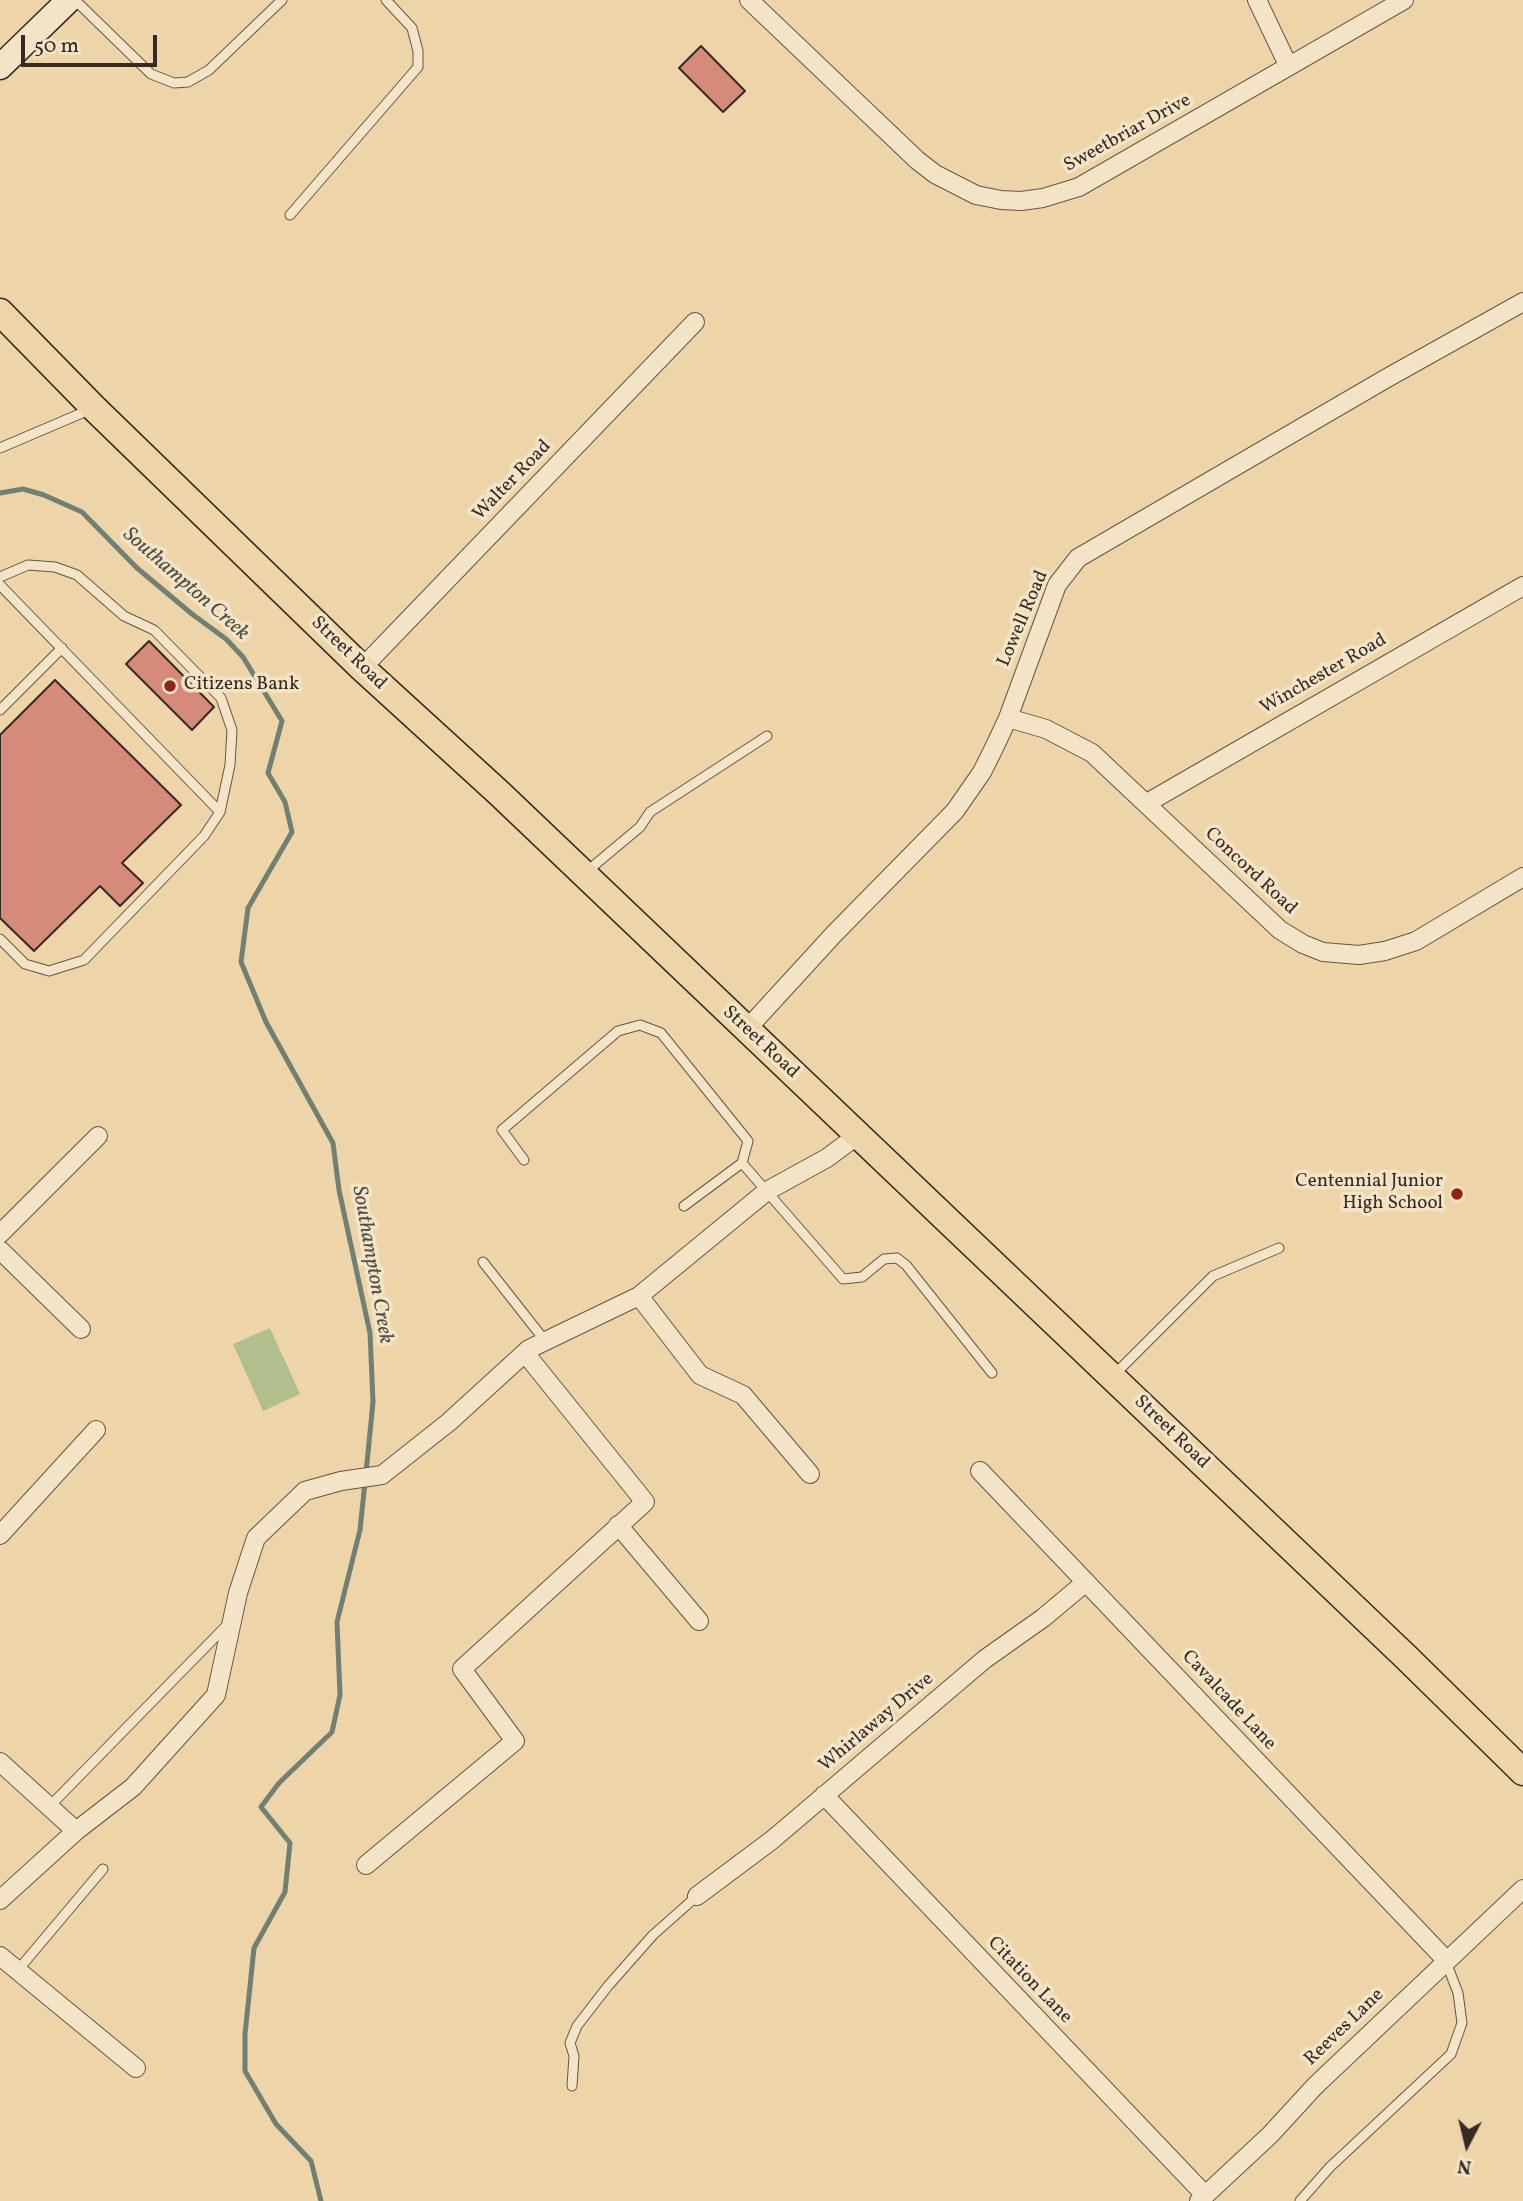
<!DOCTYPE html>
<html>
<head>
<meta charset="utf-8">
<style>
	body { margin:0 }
	#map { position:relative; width:1523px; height:2201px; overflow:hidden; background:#edd5a9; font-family:Vollkorn,serif }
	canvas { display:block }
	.north { position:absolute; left:1432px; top:2110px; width:70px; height:70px; -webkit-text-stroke:5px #f3e4c7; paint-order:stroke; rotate:187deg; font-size:19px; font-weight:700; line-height:28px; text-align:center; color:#362b23 }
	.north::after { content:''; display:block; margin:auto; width:24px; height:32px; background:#362b23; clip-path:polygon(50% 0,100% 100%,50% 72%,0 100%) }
	.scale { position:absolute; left:21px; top:35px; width:136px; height:32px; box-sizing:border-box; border:4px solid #362b23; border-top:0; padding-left:9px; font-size:21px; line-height:24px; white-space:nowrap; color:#362b23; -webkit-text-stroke:5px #f3e4c7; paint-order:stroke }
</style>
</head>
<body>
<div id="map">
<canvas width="1523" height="2201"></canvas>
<div class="north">N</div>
<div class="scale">50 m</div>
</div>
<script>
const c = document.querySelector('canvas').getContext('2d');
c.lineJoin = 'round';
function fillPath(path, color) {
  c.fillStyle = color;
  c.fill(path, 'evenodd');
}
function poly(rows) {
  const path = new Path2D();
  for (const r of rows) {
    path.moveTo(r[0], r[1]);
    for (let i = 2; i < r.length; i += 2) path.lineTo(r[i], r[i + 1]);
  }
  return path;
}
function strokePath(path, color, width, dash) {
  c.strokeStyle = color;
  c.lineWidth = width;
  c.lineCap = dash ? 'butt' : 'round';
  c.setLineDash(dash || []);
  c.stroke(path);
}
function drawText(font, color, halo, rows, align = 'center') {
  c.font = font + ' Vollkorn,serif';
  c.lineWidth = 7;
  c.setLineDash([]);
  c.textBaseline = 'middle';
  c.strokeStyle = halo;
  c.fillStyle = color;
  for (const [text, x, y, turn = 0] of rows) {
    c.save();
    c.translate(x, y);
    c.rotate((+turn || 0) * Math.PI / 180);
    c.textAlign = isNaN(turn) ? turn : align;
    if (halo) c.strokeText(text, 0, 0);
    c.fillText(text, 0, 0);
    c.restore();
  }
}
fillPath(poly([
	[270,1328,300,1394,263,1411,233,1344]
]), '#b2be8d');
strokePath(poly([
	[0,493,23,489,44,495,82,512,137,568,192,614,226,639,243,657,282,721,268,773,285,802,292,832,248,908,241,962,266,1022,333,1143,339,1190,370,1333,373,1402,366,1473],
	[321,2201,311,2161,276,2124,245,2071,245,2034,254,1948,285,1892,290,1843,261,1807,279,1783,332,1732,340,1695,337,1622,360,1530,365,1482]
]), '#718072', 5);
const building = poly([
	[701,46,745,91,723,112,679,68,701,46],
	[149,641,214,707,192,730,126,664,149,641],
	[55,680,181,805,122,863,143,883,120,906,100,886,34,951,0,918,0,735,55,680]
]);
fillPath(building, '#d68a7a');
strokePath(building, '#362b23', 2);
const lane = poly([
	[75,0,151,74,174,83,188,82,209,70,282,0],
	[290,215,418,67,418,51,412,28,386,0],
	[0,448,89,410],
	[0,577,28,565,55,567,77,575,124,616,154,630,221,698,232,730,230,765,220,812],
	[0,585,220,812,204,836,84,960,49,971,25,964,0,939],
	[0,710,62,648],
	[585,873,640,827,650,812,767,736],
	[524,1160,502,1130,618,1031,640,1025,661,1033,748,1141,742,1163,843,1279,862,1277,884,1259,897,1258,906,1265,992,1373],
	[684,1206,742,1163],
	[483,1262,546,1342],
	[1114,1375,1213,1276,1279,1248],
	[49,1807,229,1623],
	[18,1970,103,1869],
	[572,2086,574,2056,570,2043,577,2026,608,1986,653,1935,697,1896],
	[1300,2201,1330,2167,1451,2054,1462,2023,1458,1993,1446,1962]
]);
const street = poly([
	[749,0,917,160,935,174,976,195,1001,200,1021,201,1043,198,1079,187,1404,0],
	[1257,0,1288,65],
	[362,668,695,322],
	[1008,718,1046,729,1092,753,1280,930,1303,944,1323,952,1359,955,1385,951,1416,941,1523,877],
	[1147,803,1523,586],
	[746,1030,835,933,955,811,982,772,994,748,1008,718,1057,585,1078,558,1387,378,1523,302],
	[0,1234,98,1136],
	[0,1250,81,1329],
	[639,1296,700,1375,743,1395,810,1474],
	[980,1471,1446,1960],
	[618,1525,699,1621],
	[0,1535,96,1430],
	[0,1762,76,1831],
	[824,1795,1205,2195],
	[366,1865,515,1741,462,1669,645,1502,525,1353],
	[697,1896,772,1840,985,1659,1043,1618,1086,1582],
	[0,1900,76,1831,133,1787,216,1695,238,1593,256,1538,305,1491,341,1481,382,1475,449,1422,529,1349,639,1296,767,1191,827,1158,858,1135],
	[0,1956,136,2068],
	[1199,2201,1270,2135,1315,2086,1523,1889]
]);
const secondary = poly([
	[0,67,69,0]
]);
const primary = poly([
	[0,312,94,408,362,668,499,793,1407,1658,1523,1772]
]);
strokePath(lane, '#645644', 11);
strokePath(street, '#645644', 20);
strokePath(secondary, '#362b23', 27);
strokePath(primary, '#362b23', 29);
strokePath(lane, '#f3e4c7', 9);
strokePath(street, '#f3e4c7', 18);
strokePath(secondary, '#f3e4c7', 24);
strokePath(primary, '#edd5a9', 26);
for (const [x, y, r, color] of [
	[170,686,7,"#8f2418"],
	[1457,1194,7,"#8f2418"]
]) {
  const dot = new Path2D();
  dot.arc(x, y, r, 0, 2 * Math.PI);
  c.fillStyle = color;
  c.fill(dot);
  strokePath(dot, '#f3e4c7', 2.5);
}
drawText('19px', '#362b23', '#f3e4c7', [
	["Sweetbriar Drive",1128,134,-29],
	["Walter Road",513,481,-46],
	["Lowell Road",1024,619,-67],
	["Street Road",348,654,44],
	["Winchester Road",1324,675,-30],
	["Concord Road",1250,872,43],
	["Street Road",760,1043,43],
	["Street Road",1171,1433,44],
	["Cavalcade Lane",1228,1701,47],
	["Whirlaway Drive",877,1723,-40],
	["Citation Lane",1029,1981,46],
	["Reeves Lane",1345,2028,-44]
]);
drawText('19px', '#362b23', '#f3e4c7', [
	["Citizens Bank",184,686],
	["Centennial Junior",1443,1183,"right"],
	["High School",1443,1205,"right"]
], 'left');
drawText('italic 21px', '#4f4e44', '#f3e4c7', [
	["Southampton Creek",185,585,41],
	["Southampton Creek",371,1265,80]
]);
</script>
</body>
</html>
